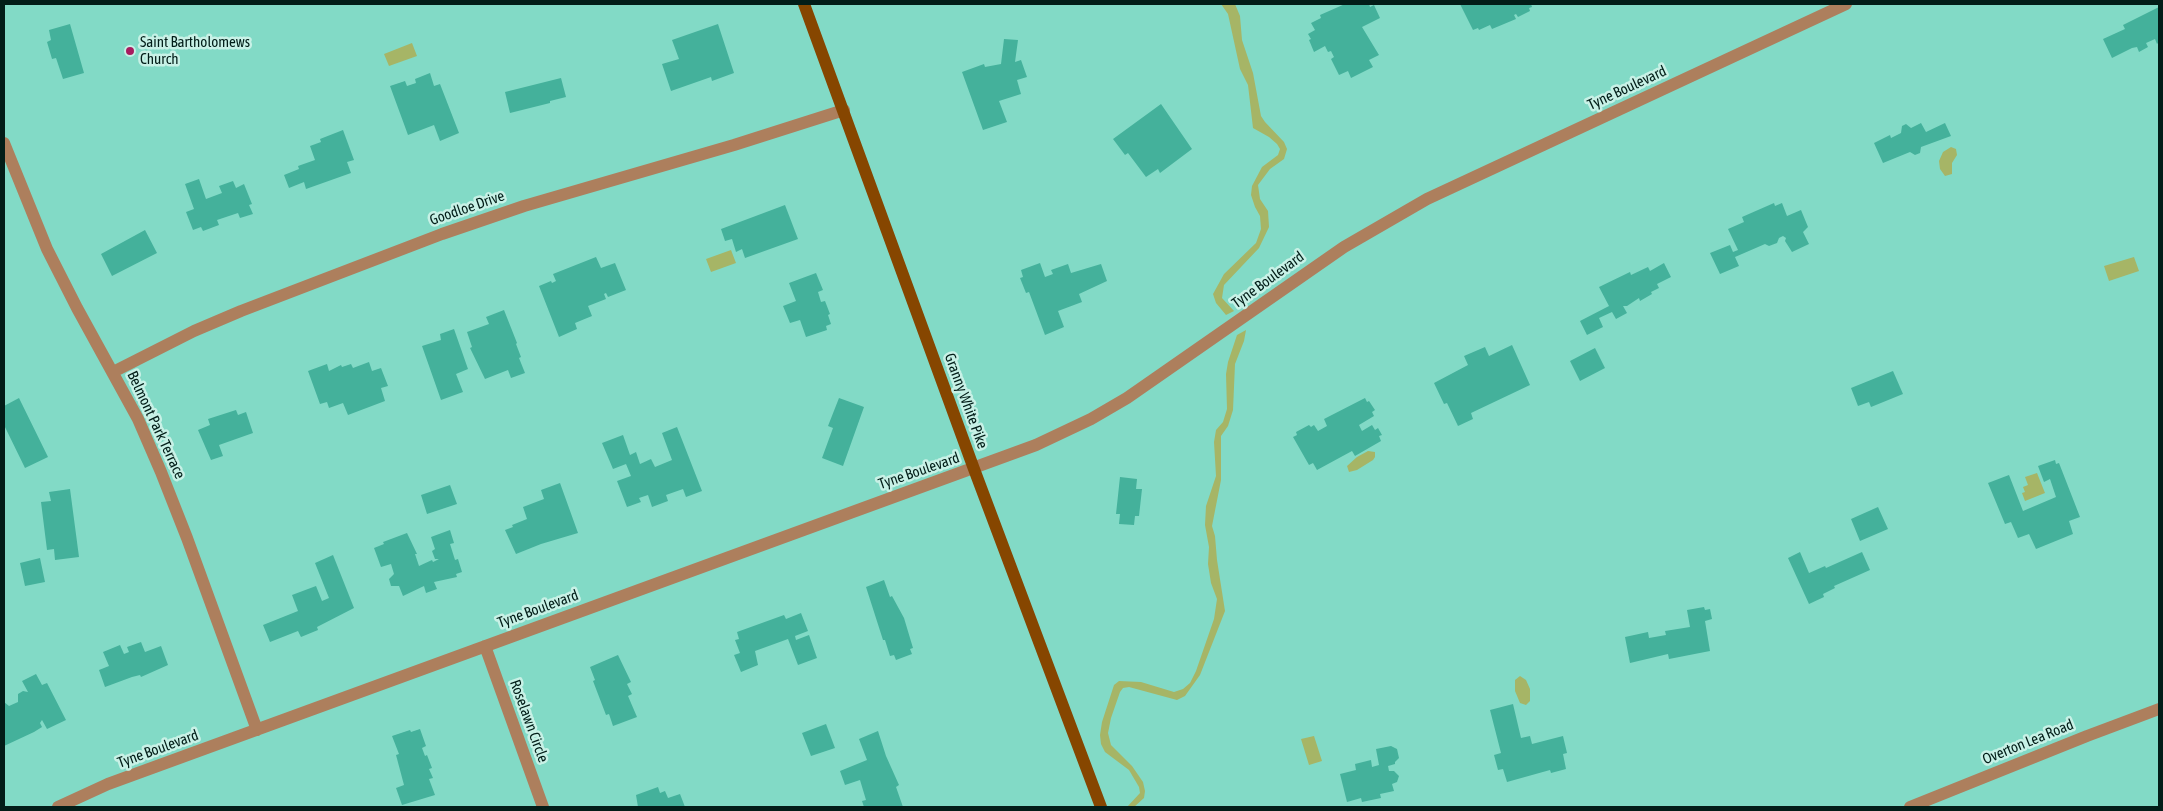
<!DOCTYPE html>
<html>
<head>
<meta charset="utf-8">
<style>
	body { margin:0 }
	#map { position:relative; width:2163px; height:811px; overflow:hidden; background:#82dac6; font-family:"Asap Condensed",sans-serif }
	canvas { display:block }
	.frame { position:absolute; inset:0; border:5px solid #021d18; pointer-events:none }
</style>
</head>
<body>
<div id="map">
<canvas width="2163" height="811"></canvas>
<div class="frame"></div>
</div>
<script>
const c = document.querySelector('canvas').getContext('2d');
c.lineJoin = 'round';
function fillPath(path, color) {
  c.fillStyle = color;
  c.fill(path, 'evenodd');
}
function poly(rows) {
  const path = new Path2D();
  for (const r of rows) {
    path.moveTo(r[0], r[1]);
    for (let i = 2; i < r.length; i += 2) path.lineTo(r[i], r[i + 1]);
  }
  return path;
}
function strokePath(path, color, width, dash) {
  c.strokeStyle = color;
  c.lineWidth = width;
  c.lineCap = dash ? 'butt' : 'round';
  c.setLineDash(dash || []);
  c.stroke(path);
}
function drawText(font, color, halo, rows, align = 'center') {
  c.font = font + ' "Asap Condensed",sans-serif';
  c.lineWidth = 5;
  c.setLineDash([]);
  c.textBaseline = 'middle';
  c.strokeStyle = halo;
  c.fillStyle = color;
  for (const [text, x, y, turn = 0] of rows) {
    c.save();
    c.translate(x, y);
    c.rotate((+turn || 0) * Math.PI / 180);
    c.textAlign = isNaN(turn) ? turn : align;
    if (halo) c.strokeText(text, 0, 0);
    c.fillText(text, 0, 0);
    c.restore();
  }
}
fillPath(poly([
	[1221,4,1235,4,1240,16,1242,40,1253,73,1261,116,1265,122,1284,142,1287,149,1284,159,1270,169,1258,185,1260,199,1268,211,1269,227,1259,248,1224,285,1222,298,1234,311,1226,315,1216,303,1213,294,1224,274,1256,243,1261,229,1260,216,1255,207,1251,195,1252,186,1262,167,1278,155,1280,149,1277,144,1269,137,1253,128,1248,85,1240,69,1228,14],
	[412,43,417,56,389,66,384,54],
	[1951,147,1956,149,1957,155,1952,163,1952,174,1945,176,1940,169,1939,161,1943,152],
	[731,250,736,263,711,272,706,259],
	[2134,257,2139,271,2109,281,2104,266],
	[1246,330,1244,341,1235,364,1233,410,1228,426,1221,436,1221,480,1212,526,1215,536,1217,560,1225,611,1200,675,1185,696,1177,700,1129,687,1123,688,1120,692,1111,718,1108,733,1111,745,1132,766,1143,782,1145,791,1144,798,1134,807,1127,807,1140,793,1139,787,1129,770,1105,752,1101,744,1100,735,1102,722,1114,685,1119,681,1141,682,1174,692,1183,689,1190,683,1196,671,1214,619,1217,599,1211,583,1208,564,1209,547,1205,525,1206,506,1216,476,1214,442,1216,430,1223,422,1227,409,1226,374,1228,362,1237,335],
	[1368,451,1375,452,1375,457,1373,460,1357,470,1349,472,1347,466,1357,457],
	[2037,473,2045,493,2025,501,2022,493,2025,492,2023,487,2028,485,2025,477],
	[1520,676,1526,680,1530,689,1530,701,1526,705,1520,703,1515,691,1515,680],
	[1314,736,1322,761,1309,765,1301,739]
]), '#a6b566');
fillPath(poly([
	[1345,4,1369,4,1370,7,1374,5,1380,18,1362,27,1379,55,1369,60,1373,67,1351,78,1348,71,1339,75,1331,59,1334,57,1331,51,1328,52,1325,46,1314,52,1309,40,1311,39,1308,34,1315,30,1311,23,1321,18,1320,15],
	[1460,4,1531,4,1532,7,1529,8,1530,11,1518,17,1516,14,1514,15,1516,19,1492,29,1490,25,1479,30,1478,28,1473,30],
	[2159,7,2159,42,2157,44,2155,39,2146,43,2148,47,2139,52,2137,47,2132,48,2112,58,2103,39,2125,29,2123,25],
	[70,24,84,73,63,79,56,58,52,59,47,42,51,40,49,30],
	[718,24,734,73,712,81,711,77,671,91,662,64,679,59,672,40],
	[1004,39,1018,40,1015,62,1021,60,1027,77,1017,80,1021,94,999,101,1007,122,983,130,962,72,984,64,985,67,1001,64],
	[430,73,434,86,440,84,459,133,440,141,434,125,408,135,390,86,405,81,407,86,416,83,415,79],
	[561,78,566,97,550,101,550,103,510,113,505,92],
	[1161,104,1192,149,1160,173,1158,169,1146,177,1128,153,1125,155,1113,139],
	[1921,123,1926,132,1945,123,1951,136,1921,147,1920,153,1915,155,1910,152,1883,163,1874,143,1890,135,1891,138,1901,133,1902,126,1906,124,1911,128],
	[343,130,354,160,347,162,351,173,306,189,304,182,289,188,284,175,299,169,298,166,315,160,310,146,321,142,320,139],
	[199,179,206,199,222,193,219,186,233,181,236,188,244,184,252,204,249,205,253,214,240,218,238,213,217,220,219,225,203,231,201,227,193,230,186,212,194,209,185,184],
	[1774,203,1775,206,1782,203,1787,216,1801,210,1808,227,1803,232,1809,244,1792,252,1785,241,1786,238,1783,236,1779,238,1777,243,1769,246,1765,244,1735,257,1739,266,1720,274,1710,253,1730,245,1733,252,1738,250,1728,229,1744,222,1742,217],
	[785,205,798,239,745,258,742,249,736,252,732,239,725,241,721,229],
	[145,230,157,253,112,276,101,254],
	[596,257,601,268,615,263,626,290,608,297,606,293,604,294,606,299,588,306,592,316,575,323,577,329,559,337,539,286,551,281,552,283,556,281,553,274],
	[1040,263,1045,277,1053,274,1051,270,1068,264,1071,273,1101,264,1107,281,1079,294,1082,302,1058,311,1064,327,1045,335,1029,292,1026,293,1020,278,1023,277,1021,270],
	[1664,263,1671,277,1657,284,1659,288,1651,292,1652,294,1640,301,1639,298,1627,306,1623,306,1627,313,1616,319,1612,312,1599,318,1603,327,1587,335,1580,321,1609,306,1599,287,1630,272,1631,275,1648,267,1650,271],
	[816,273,823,290,818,292,821,302,825,301,830,314,828,315,831,324,826,326,827,330,806,337,800,320,790,323,783,306,796,301,789,283],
	[504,310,517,343,516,344,521,357,519,358,525,373,511,378,508,370,485,379,470,348,472,347,467,332,489,324,486,317],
	[454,329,468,369,456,374,463,392,441,400,422,346,441,340,440,334],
	[1512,345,1530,385,1471,413,1473,419,1458,426,1447,403,1444,404,1434,383,1468,365,1464,356,1485,347,1489,356],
	[1595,348,1605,368,1580,381,1570,361],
	[369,362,372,371,381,368,388,386,381,388,385,401,348,415,343,403,329,408,327,402,320,404,308,371,327,364,329,371,341,365,342,367,351,364,353,368],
	[1893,371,1903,394,1871,407,1869,402,1858,406,1851,388],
	[19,398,48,457,25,468,4,425,4,406],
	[839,398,864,407,843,466,822,458,833,428,828,426],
	[1365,398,1367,402,1369,401,1375,410,1372,412,1374,416,1359,425,1362,431,1372,425,1375,430,1378,428,1382,435,1379,436,1381,441,1355,456,1352,451,1317,470,1313,463,1309,465,1293,437,1297,435,1296,432,1309,425,1311,427,1314,425,1318,431,1327,426,1324,419],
	[236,410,238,415,246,412,253,433,219,445,223,456,211,460,198,430,210,425,208,419],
	[677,427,702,491,686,497,683,489,666,495,668,501,652,507,648,495,639,498,641,502,627,507,617,481,631,476,626,464,613,469,602,443,623,435,630,455,636,452,640,464,651,459,655,467,672,460,662,433],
	[2055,460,2056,464,2059,463,2080,517,2069,521,2073,534,2036,549,2029,534,2018,538,2011,522,2005,524,1988,483,2009,475,2023,511,2056,497,2050,479,2044,482,2038,466],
	[1120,477,1137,479,1136,489,1142,489,1139,516,1135,516,1134,525,1119,524,1120,514,1116,514],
	[560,483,578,533,541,544,516,554,505,530,513,527,512,525,527,519,523,507,544,499,541,490],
	[450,485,457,504,427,514,421,495],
	[70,489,79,557,55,560,54,549,47,550,41,502,51,501,49,492],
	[1878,507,1888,529,1860,541,1851,519],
	[450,530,454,543,450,544,455,560,458,559,462,572,456,574,457,577,434,582,437,589,426,593,424,586,403,596,399,586,391,586,389,579,394,574,391,564,381,567,374,548,384,544,383,542,407,533,417,554,415,554,419,566,432,560,433,562,439,559,435,559,432,551,435,549,431,537],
	[1800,552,1809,573,1825,566,1826,568,1862,552,1870,570,1834,586,1835,588,1823,594,1824,597,1809,604,1788,558],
	[333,555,354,608,317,627,318,630,301,637,298,631,270,642,263,625,298,611,292,595,316,586,322,601,329,598,315,563],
	[40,558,45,582,25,586,20,563],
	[884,580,890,597,892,596,904,618,913,648,910,649,912,654,896,660,894,655,890,656,885,640,883,640,866,587],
	[1704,607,1705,610,1710,609,1712,619,1705,621,1710,651,1669,659,1668,654,1630,663,1625,637,1648,632,1649,638,1666,635,1665,631,1690,627,1687,610],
	[801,613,808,631,795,636,796,640,809,635,817,658,798,665,788,639,755,651,758,665,741,672,734,655,740,653,735,640,739,639,737,632,784,615,786,619],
	[141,642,145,652,161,646,168,665,141,677,140,675,132,677,105,687,99,670,109,666,103,652,120,645,124,654,129,652,127,647],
	[618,655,631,682,627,684,632,694,628,696,637,717,613,726,609,714,606,715,593,681,595,680,590,667],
	[36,674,42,685,47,683,66,720,47,729,42,720,40,723,42,727,34,732,4,746,4,702,9,706,18,702,18,694,23,691,28,692,22,681],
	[1513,704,1521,738,1530,736,1532,744,1563,736,1567,753,1563,754,1566,769,1551,773,1550,770,1507,782,1503,769,1498,770,1494,755,1501,753,1490,710],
	[826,724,835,748,811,756,802,733],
	[420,729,426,746,422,748,425,756,427,755,432,768,429,769,433,778,429,779,435,795,402,805,396,788,404,785,396,755,399,754,392,736,410,730,411,732],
	[878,731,886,756,899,785,896,787,903,807,864,807,862,801,866,800,860,780,845,785,840,771,867,760,859,739],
	[1391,746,1397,749,1399,758,1395,762,1395,764,1388,766,1389,771,1394,771,1399,776,1397,782,1392,784,1394,791,1380,794,1381,798,1362,802,1361,798,1347,802,1340,774,1356,770,1355,764,1371,760,1372,767,1379,765,1376,749],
	[658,787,660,793,665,791,668,798,680,794,685,807,638,807,636,795]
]), '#44b19b');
strokePath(poly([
	[4,143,47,249,77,308,138,419,161,472,187,538,257,730],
	[113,372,194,331,241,311,442,234,524,206,734,145,844,110],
	[485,646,543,807],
	[58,807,108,784,1036,445,1091,419,1127,398,1344,247,1427,199,1846,4],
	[1910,807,2087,736,2159,709]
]), '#ad7f5d', 12);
strokePath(poly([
	[804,4,974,469,1101,807]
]), '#864600', 12);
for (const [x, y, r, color] of [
	[130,51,5,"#a71c5f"]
]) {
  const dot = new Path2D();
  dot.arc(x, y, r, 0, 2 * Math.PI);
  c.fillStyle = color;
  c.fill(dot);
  strokePath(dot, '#c8f1e6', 2);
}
drawText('15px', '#021d18', '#c8f1e6', [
	["Saint Bartholomews",140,42],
	["Church",140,59]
], 'left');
drawText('15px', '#021d18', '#c8f1e6', [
	["Tyne Boulevard",1627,88,-25],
	["Goodloe Drive",467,208,-19],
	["Tyne Boulevard",1268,280,-36],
	["Granny White Pike",966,401,70],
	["Belmont Park Terrace",156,425,65],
	["Tyne Boulevard",919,471,-19],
	["Tyne Boulevard",538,609,-20],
	["Roselawn Circle",529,721,70],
	["Overton Lea Road",2028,742,-22],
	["Tyne Boulevard",158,749,-20]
]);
</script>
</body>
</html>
